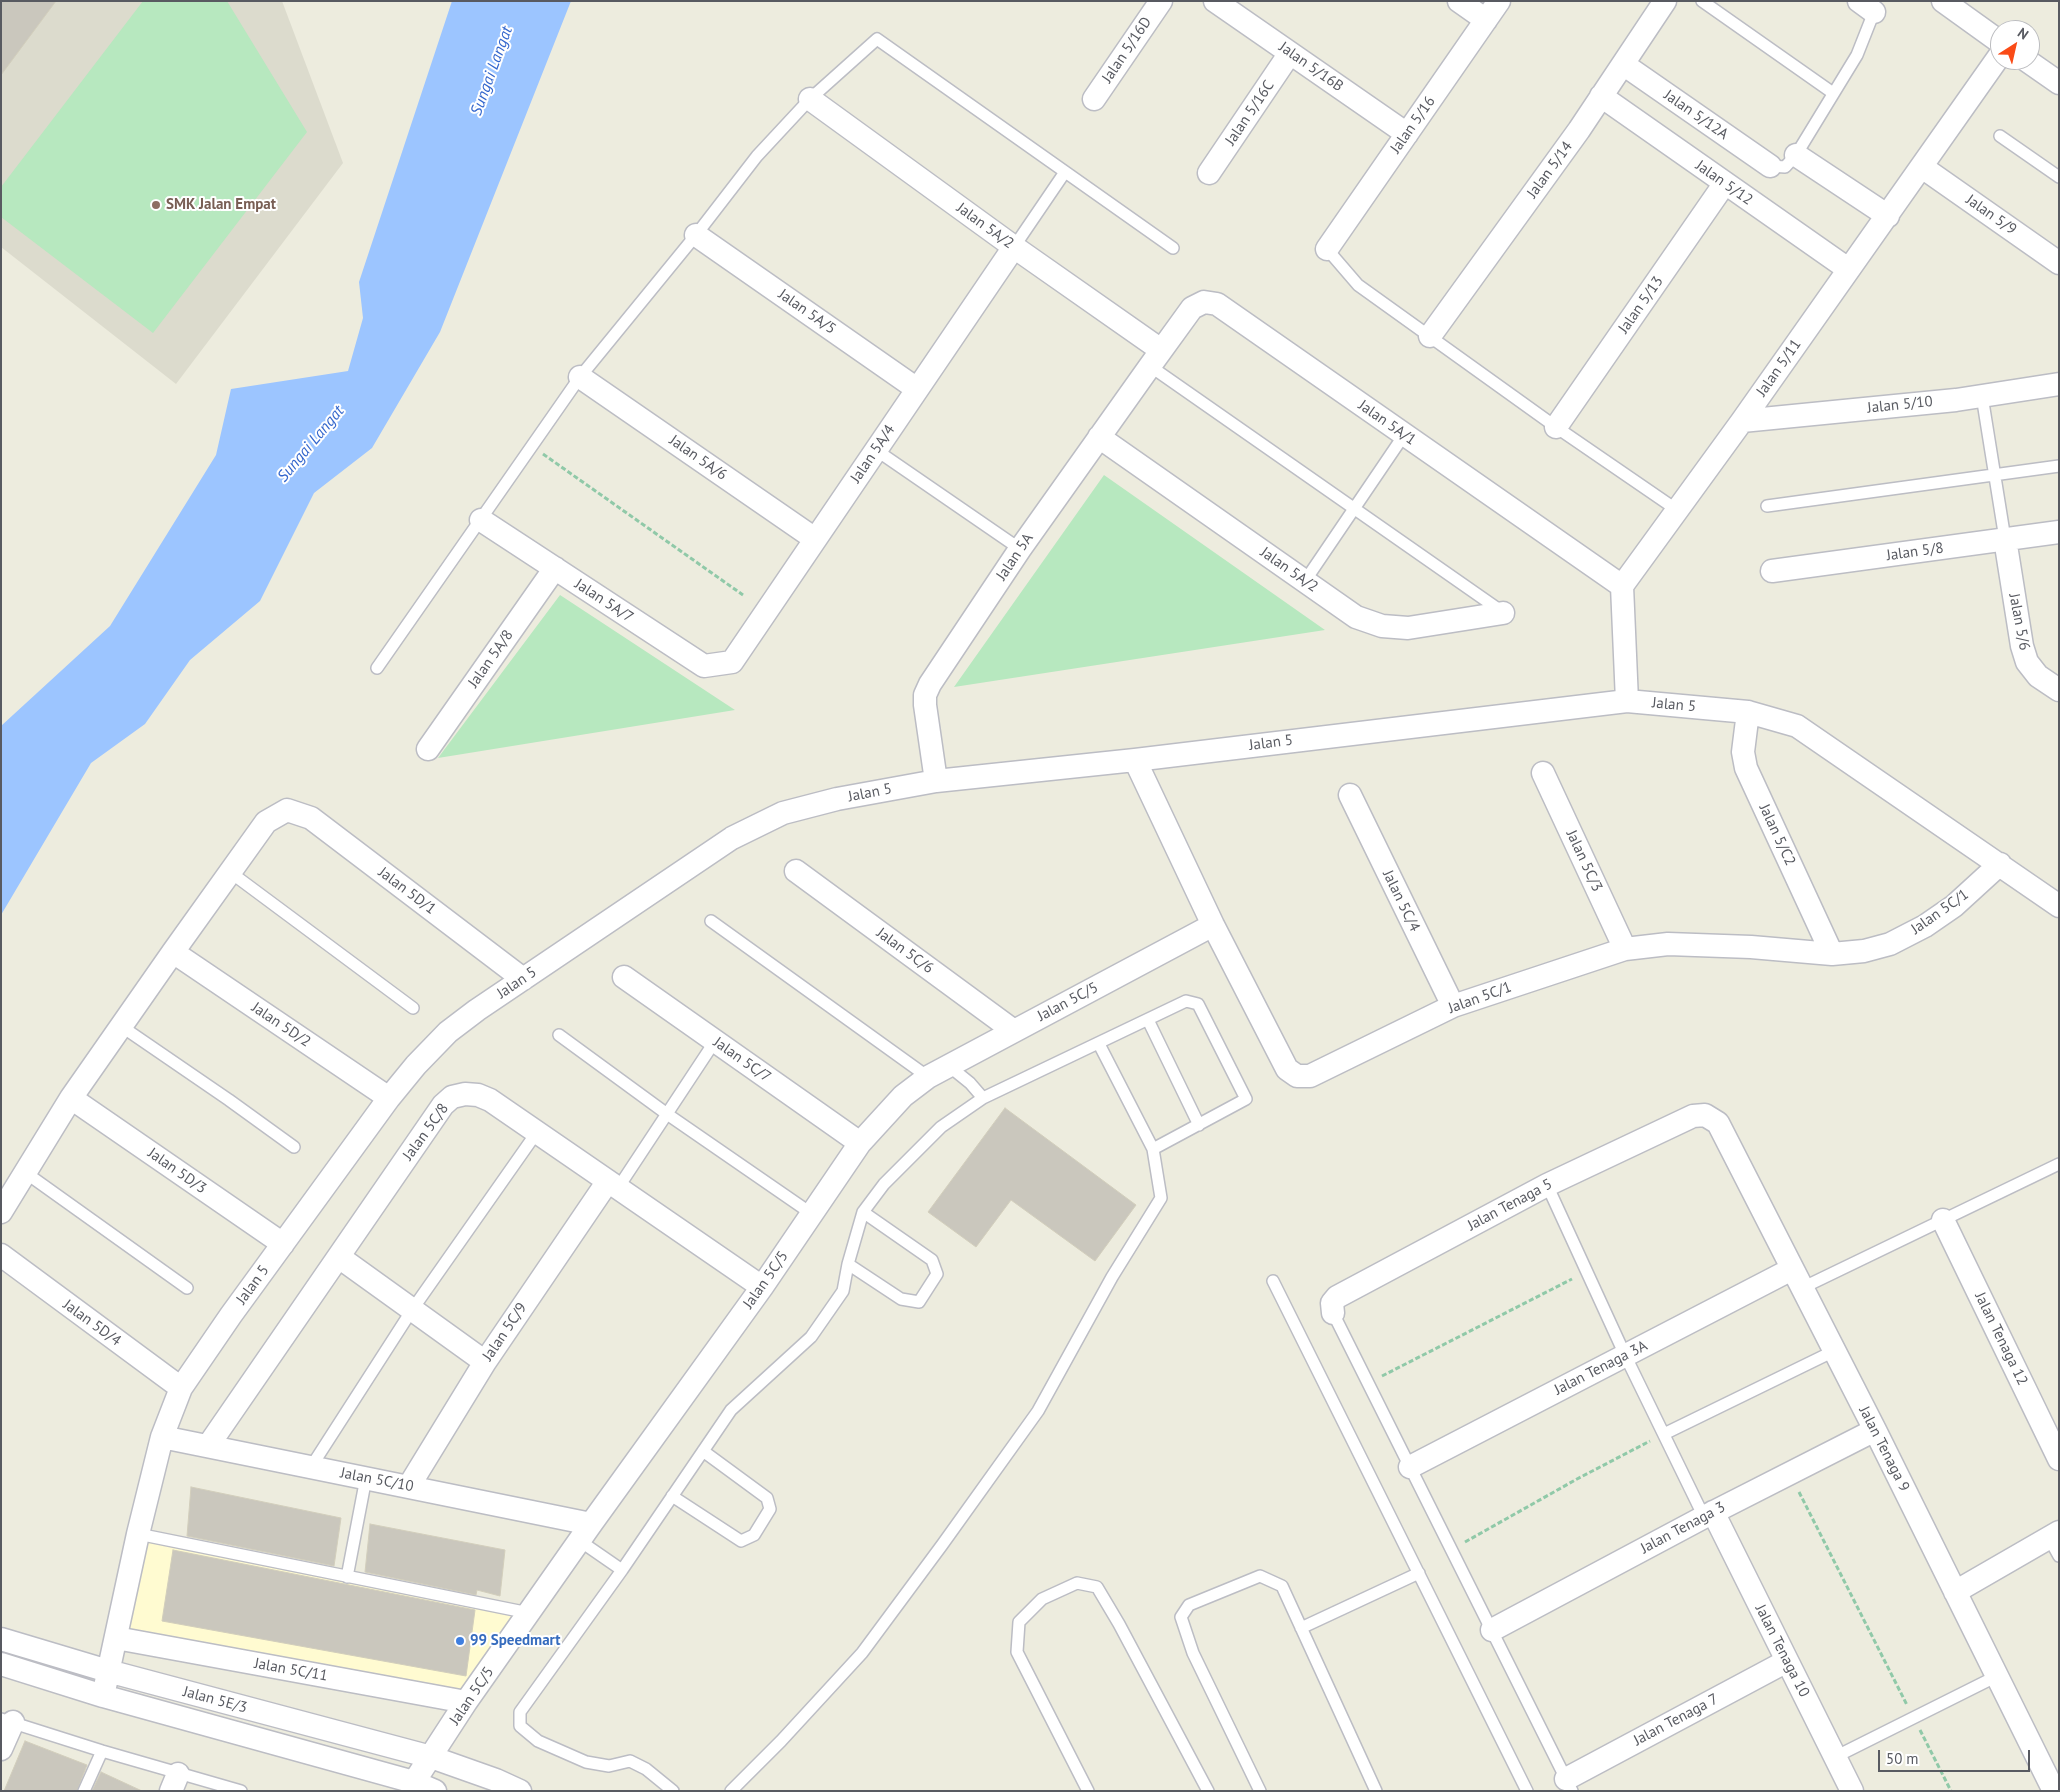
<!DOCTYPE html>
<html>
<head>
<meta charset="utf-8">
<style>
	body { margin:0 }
	#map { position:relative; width:2060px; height:1792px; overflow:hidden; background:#edecde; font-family:"PT Sans",sans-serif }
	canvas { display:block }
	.frame { position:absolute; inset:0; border:2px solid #585a61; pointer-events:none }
	.north { position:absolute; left:1990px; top:20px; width:50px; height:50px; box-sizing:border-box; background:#fff; border:1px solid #bcbdc0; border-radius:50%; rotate:35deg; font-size:14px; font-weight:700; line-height:20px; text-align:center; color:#585a61 }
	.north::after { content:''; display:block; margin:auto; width:18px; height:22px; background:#fa4b17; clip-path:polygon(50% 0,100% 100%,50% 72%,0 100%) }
	.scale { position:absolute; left:1878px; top:1750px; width:152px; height:22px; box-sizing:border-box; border:2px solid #585a61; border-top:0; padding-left:6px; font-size:15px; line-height:18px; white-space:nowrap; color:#585a61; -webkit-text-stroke:4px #fff; paint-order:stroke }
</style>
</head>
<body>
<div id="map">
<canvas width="2060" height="1792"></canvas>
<div class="frame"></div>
<div class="north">N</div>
<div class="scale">50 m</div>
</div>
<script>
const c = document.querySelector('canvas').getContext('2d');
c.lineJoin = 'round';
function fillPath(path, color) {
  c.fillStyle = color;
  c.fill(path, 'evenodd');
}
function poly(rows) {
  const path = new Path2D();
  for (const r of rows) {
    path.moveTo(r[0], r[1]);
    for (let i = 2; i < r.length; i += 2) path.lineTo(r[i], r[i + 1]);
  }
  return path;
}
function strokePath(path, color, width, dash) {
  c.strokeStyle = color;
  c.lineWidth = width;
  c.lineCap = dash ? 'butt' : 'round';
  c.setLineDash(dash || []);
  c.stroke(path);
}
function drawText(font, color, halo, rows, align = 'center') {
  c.font = font + ' "PT Sans",sans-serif';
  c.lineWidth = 4;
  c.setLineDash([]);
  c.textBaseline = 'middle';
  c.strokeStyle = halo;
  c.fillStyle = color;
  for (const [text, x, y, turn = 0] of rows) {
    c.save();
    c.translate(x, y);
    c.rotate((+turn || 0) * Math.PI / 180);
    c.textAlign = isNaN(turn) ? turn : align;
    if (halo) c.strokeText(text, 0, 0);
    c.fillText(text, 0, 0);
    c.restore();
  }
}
fillPath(poly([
	[145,1540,512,1615,459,1692,126,1631]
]), '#fffbd1');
fillPath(poly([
	[1,1,282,1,343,163,176,384,1,247]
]), '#dcdbcd');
fillPath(poly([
	[143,1,227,1,307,132,153,333,1,217,1,187],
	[1104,475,1325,630,954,687],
	[560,595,735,710,438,758]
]), '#b7e8bf');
fillPath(poly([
	[452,1,571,1,440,332,372,448,314,493,260,601,190,660,145,724,91,763,1,915,1,726,110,626,216,455,231,389,348,371,363,318,359,282]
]), '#9cc5ff');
const building = poly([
	[1,1,56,1,1,75,1,1],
	[1005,1108,1136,1205,1095,1261,1011,1200,976,1247,928,1212,1005,1108],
	[191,1487,341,1518,334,1566,187,1536,191,1487],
	[370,1524,505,1550,500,1596,477,1590,476,1595,365,1572,370,1524],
	[173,1550,475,1610,466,1676,162,1621,173,1550],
	[25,1741,87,1765,77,1791,4,1791,25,1741],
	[101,1772,142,1791,92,1791,101,1772]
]);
fillPath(building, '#cac7bd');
strokePath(building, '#d2cebc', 1);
const lane = poly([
	[1702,1,1833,93],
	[2000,136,2059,177],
	[1770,166,1785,167,1796,155,1857,55,1874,12],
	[1014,247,1065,172],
	[1327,249,1358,285,1556,427,1677,510],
	[1150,366,1501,611],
	[1982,396,2005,539],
	[876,450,1020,549],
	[1767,506,2059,466],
	[1305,581,1404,435],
	[377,668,580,377,696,235,757,156,810,99,877,39,1173,248],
	[230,872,413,1008],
	[711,921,928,1077],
	[1148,1020,1199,1125],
	[121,1026,229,1100,294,1147],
	[559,1035,667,1114,812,1214],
	[949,1066,970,1083,983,1098],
	[26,1173,187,1288],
	[1547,1185,1625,1355,1704,1517],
	[618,1188,715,1041],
	[848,1264,901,1299,919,1302,937,1274,932,1260,863,1212],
	[1273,1281,1527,1791],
	[1802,1288,2059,1164],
	[1333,1313,1572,1791],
	[1664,1434,1834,1351],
	[311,1467,412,1310,537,1132],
	[672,1496,741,1541,754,1535,770,1509,767,1498,703,1451],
	[138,1534,529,1613],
	[2049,1538,2059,1556],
	[580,1541,622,1570],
	[347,1577,366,1478],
	[1301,1628,1419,1573],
	[1,1719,102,1751,241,1791],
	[1835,1757,1997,1676],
	[84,1791,102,1751],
	[673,1791,646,1769,630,1761,609,1766,586,1762,538,1741,520,1726,520,1712,622,1570,731,1410,811,1337,843,1291,848,1264,863,1212,884,1184,941,1127,983,1098,1186,1001,1198,1004,1246,1099,1153,1149],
	[731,1791,781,1741,862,1653,942,1545,1038,1411,1112,1277,1161,1198,1153,1149,1099,1044],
	[1088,1791,1017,1652,1019,1622,1042,1599,1077,1583,1097,1587,1119,1624,1208,1791],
	[1260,1791,1193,1653,1181,1617,1189,1605,1260,1576,1282,1586,1376,1791]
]);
const street = poly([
	[1215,1,1407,134],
	[1459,1,1486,20],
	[1859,1,1874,12],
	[1943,1,2000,42],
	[2026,60,2059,83],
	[1623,64,1770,166],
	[1601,96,1848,269],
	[810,99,1014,247,1161,350],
	[1094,99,1161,1],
	[1796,155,1888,216],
	[1922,167,2059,263],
	[1209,173,1290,53],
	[696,235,917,389],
	[1327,249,1499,1],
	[1430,336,1579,130,1665,1],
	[580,377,815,539],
	[1742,421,1956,400,2059,384],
	[1556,427,1725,183],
	[1099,437,1356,617,1382,626,1408,628,1503,613],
	[481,520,704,666,732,662,1014,247],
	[2005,539,2022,646,2027,662,2038,676,2059,690],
	[1772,571,2059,532],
	[1627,701,1622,586,1742,421,2000,55],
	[1748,712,1743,752,1746,768,1832,954],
	[428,749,555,568],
	[1135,760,1213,925,1287,1069,1297,1076,1310,1076,1453,1006,1625,949,1668,944,1751,947,1832,954,1864,951,1890,944,1925,926,1954,906,2000,864],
	[1543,773,1625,949],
	[936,781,925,705,925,695,930,684,1020,549,1150,366,1192,308,1204,302,1217,304,1622,586],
	[1350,795,1453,1006],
	[796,871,1014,1031],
	[173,952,389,1098],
	[624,977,860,1143],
	[71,1098,283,1244],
	[1,1212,71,1098,173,952,266,822,287,810,311,818,523,979],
	[1943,1220,2059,1459],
	[1,1255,181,1388],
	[339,1257,485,1362],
	[1333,1313,1332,1303,1337,1297,1547,1185,1693,1116,1705,1115,1718,1123,1875,1430,2054,1791],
	[162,1437,591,1524],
	[208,1446,443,1105,452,1097,465,1094,478,1095,490,1100,762,1287],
	[1410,1467,1792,1269],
	[409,1486,485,1362,608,1181],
	[1713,1512,1852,1791],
	[1955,1592,2059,1532],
	[1492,1630,1704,1517,1875,1430],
	[116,1638,466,1702],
	[1,1639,108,1671,431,1757,496,1780,520,1791],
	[1,1664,103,1696,414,1782,435,1791],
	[103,1696,138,1534,162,1437,181,1388,231,1315,389,1098,416,1065,448,1032,477,1010,732,838,783,813,837,799,936,781,1135,760,1627,701,1748,712,1797,726,2059,906],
	[1,1749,13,1722],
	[1566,1779,1787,1661],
	[414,1782,466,1702,591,1524,762,1287,860,1143,903,1096,928,1077,1213,925],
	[171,1791,178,1774]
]);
strokePath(lane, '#bcbdc4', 14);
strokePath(street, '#bcbdc4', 25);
strokePath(poly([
	[543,454,743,595],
	[1382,1376,1572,1279],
	[1799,1492,1907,1705],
	[1465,1542,1577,1479,1650,1441],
	[1920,1730,1951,1791]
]), '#90c9a8', 3, [5, 2.5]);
strokePath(lane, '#fff', 11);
strokePath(street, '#fff', 22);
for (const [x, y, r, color] of [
	[156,205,5,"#8d6e63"],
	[460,1641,5,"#3f7fe0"]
]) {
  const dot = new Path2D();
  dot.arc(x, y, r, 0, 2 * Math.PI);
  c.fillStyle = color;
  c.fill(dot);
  strokePath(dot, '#fff', 2);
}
drawText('15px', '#585a61', '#fff', [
	["Jalan 5/16D",1127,50,-56],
	["Jalan 5/16B",1311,67,35],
	["Jalan 5/16C",1250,113,-56],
	["Jalan 5/12A",1696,115,35],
	["Jalan 5/16",1413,125,-55],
	["Jalan 5/14",1550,170,-54],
	["Jalan 5/12",1724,183,35],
	["Jalan 5/9",1991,215,35],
	["Jalan 5A/2",985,226,36],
	["Jalan 5/13",1641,305,-55],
	["Jalan 5A/5",807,312,35],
	["Jalan 5/11",1779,368,-55],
	["Jalan 5/10",1900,405,-6],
	["Jalan 5A/1",1387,423,35],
	["Jalan 5A/4",873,454,-56],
	["Jalan 5A/6",698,458,35],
	["Jalan 5/8",1915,552,-8],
	["Jalan 5A",1015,557,-56],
	["Jalan 5A/2",1289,570,35],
	["Jalan 5A/7",604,601,33],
	["Jalan 5/6",2019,622,79],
	["Jalan 5A/8",491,659,-55],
	["Jalan 5",1674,705,5],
	["Jalan 5",1271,743,-7],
	["Jalan 5",870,793,-11],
	["Jalan 5/C2",1777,835,65],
	["Jalan 5C/3",1584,861,65],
	["Jalan 5D/1",407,891,37],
	["Jalan 5C/4",1401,901,64],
	["Jalan 5C/1",1940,912,-35],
	["Jalan 5C/6",905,951,36],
	["Jalan 5",517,983,-34],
	["Jalan 5C/1",1480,998,-20],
	["Jalan 5C/5",1068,1002,-28],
	["Jalan 5D/2",281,1025,34],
	["Jalan 5C/7",742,1060,35],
	["Jalan 5C/8",426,1132,-54],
	["Jalan 5D/3",177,1171,35],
	["Jalan Tenaga 5",1510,1205,-28],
	["Jalan 5C/5",766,1280,-55],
	["Jalan 5",253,1285,-54],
	["Jalan 5D/4",92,1323,36],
	["Jalan 5C/9",505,1332,-56],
	["Jalan Tenaga 12",2001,1339,64],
	["Jalan Tenaga 3A",1601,1368,-27],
	["Jalan Tenaga 9",1884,1449,63],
	["Jalan 5C/10",377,1480,11],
	["Jalan Tenaga 3",1683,1528,-28],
	["Jalan Tenaga 10",1782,1651,63],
	["Jalan 5C/11",291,1670,10],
	["Jalan 5C/5",472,1696,-56],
	["Jalan 5E/3",215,1700,15],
	["Jalan Tenaga 7",1676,1720,-28]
]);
drawText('bold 15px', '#785e54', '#fff', [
	["SMK Jalan Empat",166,205]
], 'left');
drawText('bold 15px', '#366cbe', '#fff', [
	["99 Speedmart",470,1641]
], 'left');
drawText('italic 16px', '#3467cd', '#fff', [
	["Sungai Langat",492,71,-70],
	["Sungai Langat",311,444,-50]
]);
</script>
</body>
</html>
